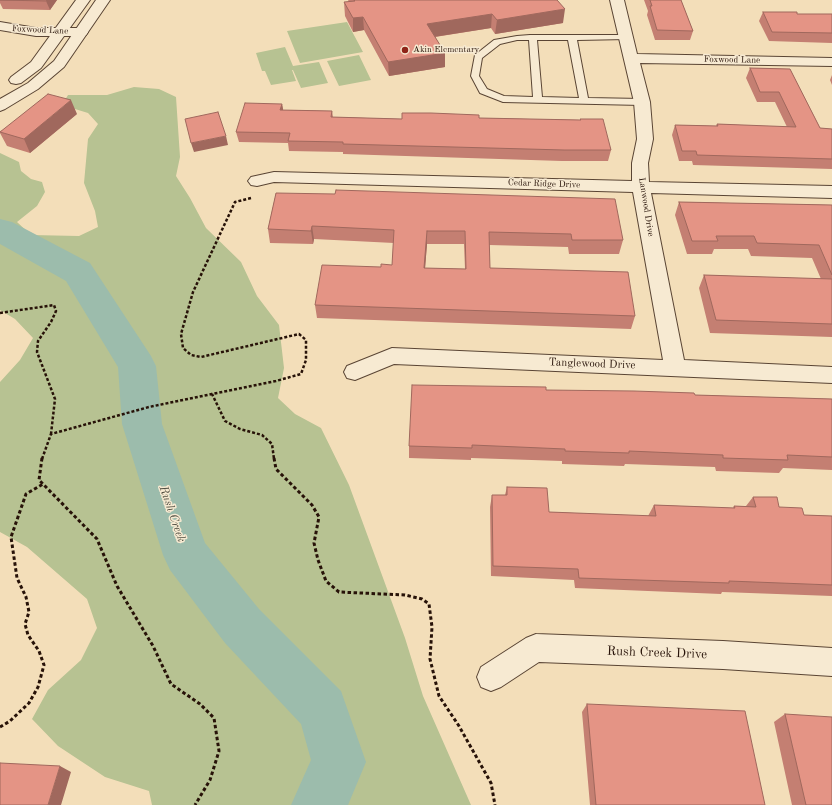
<!DOCTYPE html>
<html>
<head>
<meta charset="utf-8">
<style>
	body { margin:0 }
	canvas { display:block; background:#f3deb9 }
</style>
</head>
<body>
<canvas width="832" height="805"></canvas>
<script>
const c = document.querySelector('canvas').getContext('2d');
c.lineJoin = 'round';
function fillPath(path, color) {
  c.fillStyle = color;
  c.fill(path, 'evenodd');
}
function poly(rows) {
  const path = new Path2D();
  for (const r of rows) {
    path.moveTo(r[0], r[1]);
    for (let i = 2; i < r.length; i += 2) path.lineTo(r[i], r[i + 1]);
  }
  return path;
}
function strokePath(path, color, width, dash) {
  c.strokeStyle = color;
  c.lineWidth = width;
  c.lineCap = dash ? 'butt' : 'round';
  c.setLineDash(dash || []);
  c.stroke(path);
}
function drawText(font, color, halo, rows, align = 'center') {
  c.font = font + ' "Old Standard TT",serif';
  c.lineWidth = 3;
  c.setLineDash([]);
  c.textBaseline = 'middle';
  c.strokeStyle = halo;
  c.fillStyle = color;
  for (const [text, x, y, turn = 0] of rows) {
    c.save();
    c.translate(x, y);
    c.rotate((+turn || 0) * Math.PI / 180);
    c.textAlign = isNaN(turn) ? turn : align;
    if (halo) c.strokeText(text, 0, 0);
    c.fillText(text, 0, 0);
    c.restore();
  }
}
fillPath(poly([
	[347,22,363,52,300,63,287,31],
	[285,47,293,66,319,62,328,83,301,88,293,70,292,70,296,81,271,85,265,71,262,71,256,53],
	[359,55,371,80,339,86,327,61],
	[134,87,159,89,176,97,180,157,176,176,190,198,206,228,241,262,257,296,279,325,284,368,278,398,295,414,321,428,349,485,405,638,423,696,471,805,152,805,149,791,105,777,58,746,32,719,48,690,81,660,97,628,87,599,27,547,0,532,0,382,20,360,33,338,15,319,0,310,0,153,19,162,21,171,31,179,42,182,45,192,37,206,17,222,31,235,79,236,98,227,95,211,84,183,88,139,98,124,88,113,62,105,68,95,107,95]
]), '#b7c292');
fillPath(poly([
	[0,219,12,222,90,263,151,356,156,366,162,424,205,543,259,609,341,691,366,762,348,805,291,805,311,760,301,724,225,643,170,570,163,555,122,424,118,367,66,281,0,244,0,219]
]), '#9cbcac');
const service = poly([
	[530,35,630,35,631,37,627,39,577,40,588,98,642,99,647,102,642,105,503,102,480,93,471,76,475,55,494,40,517,36,530,35],
	[517,40,529,40,533,97,504,96,487,89,479,76,482,58,500,44,517,40],
	[537,40,568,40,579,98,542,97,537,40]
]);
const minor = poly([
	[610,0,624,0,637,54,832,58,832,66,640,63,650,102,653,139,648,163,649,182,832,186,832,198,651,193,684,360,832,367,832,383,394,364,355,380,347,378,344,372,347,366,392,348,663,360,633,192,274,182,257,186,251,185,248,181,251,177,274,172,632,181,632,163,637,139,634,102,610,0],
	[0,22,36,28,81,28,86,29,88,32,86,35,81,36,36,36,0,30,0,22],
	[536,634,723,641,832,648,832,676,723,669,539,662,501,687,491,691,481,687,477,677,481,667,526,638,536,634]
]);
const tertiary = poly([
	[76,0,90,0,41,68,21,83,16,84,11,83,9,80,11,77,31,62,76,0],
	[96,0,110,0,64,67,38,89,5,109,0,111,0,99,28,83,54,61,96,0]
]);
strokePath(service, '#5a4534', 2);
strokePath(minor, '#5a4534', 2);
strokePath(tertiary, '#5a4534', 2);
strokePath(poly([
	[251,198,235,202,193,292,181,334,183,348,191,355,201,357,299,334,306,340,306,360,301,374,276,381,212,394,225,421,240,429,262,435,272,444,274,459],
	[0,313,54,305,56,311,51,322,38,341,37,352,55,399,51,434],
	[42,459,51,434,149,407,212,394]
]), '#271208', 2.5, [3, 2]);
strokePath(poly([
	[42,458,39,480,97,539,117,586,153,646,171,684,200,704,214,718,219,751,210,780,195,805],
	[274,458,276,469,312,505,319,517,314,543,318,560,326,581,339,592,405,595,422,599,429,604,432,627,430,659,439,696,459,726,491,783,495,805],
	[0,727,10,721,29,703,38,687,44,665,39,651,28,635,25,624,29,612,26,597,17,578,11,537,26,494,43,484]
]), '#271208', 3, [3.5, 2.5]);
fillPath(service, '#f7ead2');
fillPath(minor, '#f7ead2');
fillPath(tertiary, '#f7ead2');
fillPath(poly([
	[0,0,57,0,50,10,3,9,0,3],
	[348,0,557,0,563,23,495,34,491,28,435,37,445,53,445,67,389,76,364,30,353,32,345,16,344,2,349,2],
	[644,0,681,0,693,31,690,40,655,40,647,15,648,11],
	[763,12,797,14,832,14,832,43,769,41,759,21],
	[750,68,790,69,820,128,832,129,832,169,693,165,692,161,679,161,672,135,675,125,716,126,717,124,787,127,775,102,757,102,746,78],
	[832,75,832,85,830,80],
	[282,104,283,110,332,111,333,117,402,119,479,118,580,120,580,119,611,150,608,161,562,161,343,154,343,152,289,151,288,143,239,142,236,132],
	[77,114,30,153,7,146,0,133,0,131],
	[276,193,623,240,619,254,569,254,568,247,489,245,490,268,635,316,631,329,317,318,315,305,392,265,394,243,314,239,313,244,270,243,268,229],
	[427,244,464,244,465,269,425,268],
	[679,202,832,205,832,337,710,333,699,288,704,275,821,279,812,258,751,256,748,249,714,249,712,254,687,254,675,215],
	[546,390,695,395,832,399,832,470,783,468,779,473,716,471,715,467,625,464,624,466,562,464,562,461,471,458,471,460,409,458,409,446],
	[507,487,549,512,648,516,654,505,733,508,734,506,746,506,753,497,779,507,804,515,832,516,832,596,722,592,721,594,575,588,574,580,491,576,490,507,492,495,505,495],
	[587,704,765,805,590,805,582,712],
	[785,714,832,805,792,805,774,722]
]), '#c47f72');
fillPath(poly([
	[47,0,57,0,50,10,46,1],
	[565,9,563,23,495,34,497,20],
	[492,14,491,28,427,38,427,24],
	[363,17,364,30,353,32,353,18],
	[445,53,445,67,389,76,388,62],
	[71,100,77,114,30,153,24,139],
	[282,104,284,114,280,110],
	[226,136,228,145,194,152,191,143],
	[312,226,314,239,313,244,311,231],
	[427,231,427,244,424,281,424,268],
	[60,766,71,772,61,805,48,805]
]), '#a0685d');
const building = poly([
	[0,0,47,0,46,1,0,0],
	[354,0,557,0,565,9,497,20,492,14,427,24,445,53,388,62,363,17,353,18,344,2,355,1,354,0],
	[650,0,681,0,693,31,657,30,650,6,652,6,650,0],
	[763,12,797,12,797,14,832,14,832,33,772,32,763,12],
	[750,68,790,69,820,128,832,129,832,159,697,155,696,151,682,151,675,125,718,126,717,124,796,127,779,92,760,92,750,68],
	[48,94,71,100,24,139,0,132,48,94],
	[245,103,282,104,280,110,332,111,331,117,402,119,402,113,431,113,479,115,479,118,581,120,580,119,603,119,611,150,564,150,343,144,343,142,288,141,290,133,236,132,245,103],
	[218,112,226,136,191,143,185,119,218,112],
	[336,190,615,199,623,240,572,240,571,234,489,232,490,268,628,272,635,316,315,305,322,265,381,267,381,264,392,265,394,230,312,226,311,231,268,229,276,193,335,194,336,190],
	[427,231,465,231,466,269,424,268,427,231],
	[679,202,832,205,832,275,819,245,757,243,754,236,716,236,718,241,692,241,679,202],
	[704,275,832,279,832,324,716,320,704,275],
	[412,385,546,387,546,390,634,391,694,393,695,395,832,399,832,457,787,455,788,460,723,458,723,455,629,451,629,453,565,451,565,449,472,445,472,448,409,446,412,385],
	[507,487,547,488,549,512,656,516,654,505,735,508,734,506,756,507,753,497,777,497,779,507,802,508,804,515,832,516,832,585,729,581,729,583,579,578,578,569,493,566,492,495,507,495,507,487],
	[587,704,745,711,765,805,596,805,587,704],
	[785,714,832,717,832,805,806,805,785,714],
	[0,763,60,766,48,805,0,805,0,763]
]);
fillPath(building, '#e49485');
strokePath(building, '#a0685d', 1);
for (const [x, y, r, color] of [
	[405,50,4,"#8f2418"]
]) {
  const dot = new Path2D();
  dot.arc(x, y, r, 0, 2 * Math.PI);
  c.fillStyle = color;
  c.fill(dot);
  strokePath(dot, '#f7ead2', 1.5);
}
drawText('9px', '#271208', '#f7ead2', [
	["Foxwood Lane",40,30,3],
	["Foxwood Lane",732,60,1],
	["Cedar Ridge Drive",544,184,2],
	["Lanwood Drive",646,207,81]
]);
drawText('9px', '#271208', '#f7ead2', [
	["Akin Elementary",413,50]
], 'left');
drawText('11px', '#271208', '#f7ead2', [
	["Tanglewood Drive",592,364,2]
]);
drawText('italic 12px', '#504e41', '#f7ead2', [
	["Rush Creek",172,514,71]
]);
drawText('13px', '#271208', '#f7ead2', [
	["Rush Creek Drive",657,653,2]
]);
</script>
</body>
</html>
